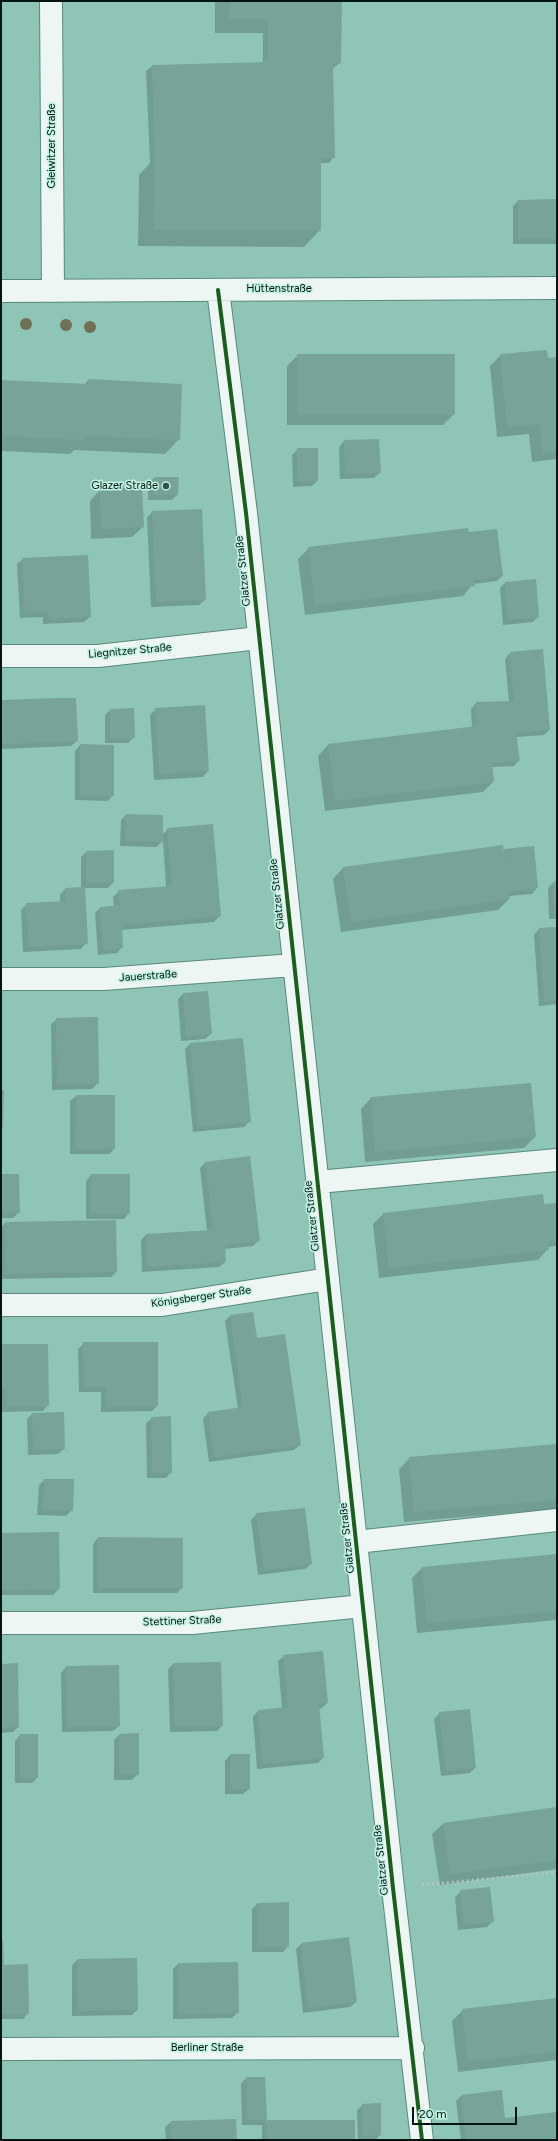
<!DOCTYPE html>
<html>
<head>
<meta charset="utf-8">
<style>
	body { margin:0 }
	#map { position:relative; width:558px; height:2141px; overflow:hidden; background:#8fc5b7; font-family:Figtree,sans-serif }
	canvas { display:block }
	.frame { position:absolute; inset:0; border:2px solid #021510; pointer-events:none }
	.scale { position:absolute; left:412px; top:2107px; width:105px; height:18px; box-sizing:border-box; border:2px solid #021510; border-top:0; padding-left:5px; font-size:12px; line-height:14px; white-space:nowrap; color:#021510; -webkit-text-stroke:3px #c4f2e4; paint-order:stroke }
</style>
</head>
<body>
<div id="map">
<canvas width="558" height="2141"></canvas>
<div class="frame"></div>
<div class="scale">20 m</div>
</div>
<script>
const c = document.querySelector('canvas').getContext('2d');
c.lineJoin = 'round';
function fillPath(path, color) {
  c.fillStyle = color;
  c.fill(path, 'evenodd');
}
function poly(rows) {
  const path = new Path2D();
  for (const r of rows) {
    path.moveTo(r[0], r[1]);
    for (let i = 2; i < r.length; i += 2) path.lineTo(r[i], r[i + 1]);
  }
  return path;
}
function strokePath(path, color, width, dash) {
  c.strokeStyle = color;
  c.lineWidth = width;
  c.lineCap = dash ? 'butt' : 'round';
  c.setLineDash(dash || []);
  c.stroke(path);
}
function drawText(font, color, halo, rows, align = 'center') {
  c.font = font + ' Figtree,sans-serif';
  c.lineWidth = 3;
  c.setLineDash([]);
  c.textBaseline = 'middle';
  c.strokeStyle = halo;
  c.fillStyle = color;
  for (const [text, x, y, turn = 0] of rows) {
    c.save();
    c.translate(x, y);
    c.rotate((+turn || 0) * Math.PI / 180);
    c.textAlign = isNaN(turn) ? turn : align;
    if (halo) c.strokeText(text, 0, 0);
    c.fillText(text, 0, 0);
    c.restore();
  }
}
fillPath(poly([
	[215,1,341,1,340,63,332,69,334,157,329,163,320,163,320,230,304,247,138,246,139,175,150,163,146,71,152,66,263,63,263,33,215,33],
	[557,200,557,244,513,244,513,206,518,201],
	[298,355,454,414,443,425,287,425,287,366],
	[501,355,547,359,557,358,557,459,532,462,529,434,497,437,490,366],
	[88,380,181,385,179,439,165,454,74,450,70,454,1,451,1,381,84,385],
	[344,441,379,473,374,478,340,479,339,447],
	[298,449,317,481,312,486,293,487,292,455],
	[154,478,178,478,177,495,172,500,148,500,148,484],
	[100,490,143,527,132,537,91,539,90,501],
	[152,512,205,600,199,605,151,607,147,518],
	[468,535,502,576,497,581,473,584,463,596,305,615,298,559,309,548],
	[23,559,90,617,84,622,43,624,43,617,20,618,17,564],
	[505,583,538,617,533,622,503,625,500,588],
	[510,653,549,730,544,735,516,737,519,760,514,766,492,767,493,782,483,792,325,811,318,756,328,745,472,728,471,709,476,703,509,702,505,659],
	[1,701,77,741,71,746,1,749],
	[204,706,208,771,203,777,154,780,150,715,156,709],
	[110,710,134,737,128,743,105,743,105,715],
	[80,745,113,795,108,801,75,800,75,751],
	[126,815,162,835,168,829,220,916,214,922,121,930,122,947,117,953,98,955,95,913,100,908,114,906,113,897,119,891,166,887,163,841,156,847,120,846,121,820],
	[505,850,537,888,532,894,509,896,509,899,498,910,341,932,333,879,343,868,503,852],
	[86,852,113,882,108,888,84,888,86,943,81,949,23,952,21,910,27,904,60,903,60,895,65,889,81,888,81,857],
	[557,882,557,919,549,919,548,888,553,883],
	[557,928,557,1004,539,1006,534,935,539,929],
	[183,994,211,1034,205,1039,181,1041,178,999],
	[57,1019,98,1083,92,1089,52,1090,51,1024],
	[190,1044,250,1121,244,1127,193,1132,185,1049],
	[76,1096,114,1096,114,1149,109,1154,70,1154,70,1101],
	[371,1098,535,1137,524,1148,365,1162,361,1109],
	[249,1157,259,1240,253,1246,224,1249,225,1262,219,1267,142,1272,141,1240,146,1235,207,1231,200,1168,205,1163],
	[1,1175,19,1212,13,1218,1,1218],
	[91,1175,129,1213,124,1219,86,1219,86,1181],
	[557,1204,557,1246,548,1247,548,1249,538,1260,379,1278,373,1224,383,1214,543,1206],
	[5,1223,116,1272,111,1277,1,1279,1,1227],
	[230,1316,256,1339,300,1445,294,1450,209,1462,203,1419,208,1413,238,1409,225,1321],
	[84,1343,157,1406,152,1411,101,1412,101,1392,79,1392,78,1349],
	[1,1345,48,1405,43,1411,1,1412],
	[32,1414,64,1449,58,1454,28,1455,27,1419],
	[152,1418,171,1472,166,1478,147,1478,146,1423],
	[557,1446,557,1509,404,1522,399,1469,410,1458],
	[44,1480,72,1510,66,1516,37,1515,39,1485],
	[257,1514,311,1564,305,1569,258,1575,251,1520],
	[58,1533,59,1589,53,1595,1,1595,1,1534],
	[98,1538,182,1588,177,1593,93,1593,93,1544],
	[557,1555,557,1620,417,1633,412,1578,422,1568],
	[284,1656,327,1703,322,1708,319,1709,323,1758,318,1763,257,1769,253,1717,258,1711,282,1709,278,1661],
	[173,1664,222,1726,217,1731,170,1732,168,1669],
	[1,1665,18,1727,13,1732,1,1733],
	[66,1667,119,1726,113,1731,62,1732,61,1673],
	[440,1713,475,1768,470,1773,441,1776,434,1719],
	[20,1735,37,1778,32,1783,15,1783,15,1741],
	[119,1735,138,1774,132,1780,114,1780,114,1740],
	[230,1755,249,1789,243,1794,225,1794,225,1761],
	[557,1808,557,1869,440,1885,432,1834,443,1824],
	[461,1891,493,1921,487,1927,458,1930,455,1897],
	[257,1904,288,1946,283,1952,252,1952,252,1909],
	[1,1940,3,1966,28,2013,23,2019,1,2019],
	[302,1943,356,2002,350,2007,303,2013,296,1949],
	[77,1960,137,2010,132,2015,72,2016,72,1965],
	[178,1964,238,2012,232,2018,173,2019,173,1969],
	[557,1999,557,2060,458,2072,452,2021,463,2010],
	[246,2078,264,2078,266,2121,354,2121,354,2140,262,2140,262,2125,242,2125,241,2084],
	[461,2096,504,2119,557,2113,557,2140,461,2140,456,2101],
	[363,2105,380,2135,375,2140,358,2140,357,2110],
	[235,2120,236,2140,166,2140,165,2127,171,2122]
]), '#0003');
fillPath(poly([
	[229,1,342,1,341,63,333,65,335,158,321,158,321,231,154,230,155,157,152,65,268,62,268,19,229,19],
	[557,199,557,239,518,239,518,200],
	[547,350,548,358,557,357,557,450,542,452,540,424,507,427,500,354],
	[297,354,455,354,455,415,297,415],
	[88,379,182,384,180,440,86,436,85,440,1,436,1,380,88,384],
	[379,439,381,473,345,474,344,440],
	[297,448,318,448,318,481,298,482],
	[154,477,179,477,178,495,153,495],
	[142,487,144,527,101,529,100,489],
	[202,509,206,600,156,602,152,511],
	[468,528,469,532,497,529,503,576,474,580,475,586,315,605,308,547],
	[88,555,91,617,49,619,48,612,25,613,22,558],
	[536,579,539,617,508,620,505,582],
	[543,649,550,730,516,733,520,761,492,763,494,782,335,801,328,744,477,726,476,702,514,701,510,652],
	[57,698,76,698,78,741,1,744,1,700],
	[205,705,209,771,159,774,155,708],
	[134,708,135,738,110,738,110,709],
	[80,744,114,745,114,796,80,795],
	[126,814,163,815,163,842,125,841],
	[213,824,221,916,122,925,123,948,103,950,100,907,120,905,118,890,172,886,167,828],
	[503,845,508,883,504,849,534,846,538,888,509,892,510,899,351,922,343,867],
	[114,850,114,883,86,883,86,851],
	[557,881,557,914,554,914,553,882],
	[85,887,88,944,29,947,26,903,66,901,65,888],
	[557,927,557,1000,544,1001,539,928],
	[208,991,212,1034,186,1036,183,993],
	[98,1017,99,1084,57,1085,56,1018],
	[243,1038,251,1122,198,1127,190,1043],
	[531,1083,536,1137,375,1152,371,1097],
	[1,1090,4,1090,3,1128,1,1128],
	[76,1095,115,1095,115,1149,75,1149],
	[250,1156,260,1241,225,1245,226,1262,147,1267,146,1234,213,1230,205,1162],
	[1,1174,19,1174,20,1213,1,1213],
	[91,1174,130,1174,130,1214,91,1214],
	[543,1194,544,1204,557,1203,557,1241,548,1242,549,1250,389,1268,383,1213],
	[116,1220,117,1272,6,1274,5,1222],
	[253,1312,257,1338,285,1334,301,1445,214,1457,208,1412,243,1407,230,1315],
	[83,1342,158,1342,158,1406,106,1407,106,1387,84,1387],
	[1,1344,48,1344,49,1406,6,1407,5,1387,1,1387],
	[64,1412,65,1449,33,1450,32,1413],
	[171,1416,172,1473,152,1473,151,1417],
	[557,1444,557,1500,414,1512,409,1457],
	[44,1479,74,1479,73,1511,43,1510],
	[305,1508,312,1564,264,1571,256,1513],
	[59,1532,60,1589,1,1590,1,1533],
	[98,1537,183,1538,183,1588,98,1588],
	[557,1554,557,1611,427,1623,422,1567],
	[323,1651,328,1703,319,1704,324,1758,262,1764,258,1710,288,1707,283,1655],
	[221,1662,223,1726,175,1727,173,1663],
	[18,1663,19,1727,1,1728,1,1664],
	[119,1665,120,1726,67,1727,66,1666],
	[470,1709,476,1768,446,1771,439,1712],
	[139,1733,139,1775,119,1775,119,1734],
	[20,1734,38,1734,38,1778,20,1778],
	[230,1754,250,1754,250,1789,230,1789],
	[557,1807,557,1860,450,1874,443,1823],
	[490,1887,494,1922,464,1925,460,1890],
	[289,1902,289,1947,257,1947,257,1903],
	[349,1937,357,2002,308,2008,301,1943],
	[1,1939,3,1939,4,1965,28,1964,29,2014,1,2014],
	[137,1958,138,2010,78,2011,77,1959],
	[238,1962,239,2013,179,2014,178,1963],
	[557,1998,557,2051,468,2062,462,2009],
	[246,2077,265,2077,267,2120,247,2120],
	[502,2090,505,2118,557,2112,557,2140,466,2140,461,2095],
	[381,2103,381,2135,363,2136,362,2104],
	[236,2119,237,2140,171,2140,171,2121],
	[267,2120,355,2120,355,2140,267,2140]
]), '#78a399');
const minor = poly([
	[51,1,53,291],
	[218,290,246,513,393,1888,422,2140],
	[1,291,557,288],
	[1,656,98,656,259,638],
	[1,979,104,979,294,965],
	[318,1182,557,1160],
	[1,1305,162,1305,328,1279],
	[356,1542,557,1520],
	[1,1623,192,1623,363,1606],
	[1,2049,413,2048]
]);
strokePath(minor, '#58887e', 24);
strokePath(poly([
	[422,1885,557,1872]
]), '#b6c6c1', 2.5, [2, 3]);
strokePath(minor, '#eef6f4', 22);
strokePath(poly([
	[218,290,246,513,393,1888,422,2140]
]), '#1b5e20', 4);
c.fillStyle = '#6f7056';
for (const [x, y] of [
	[26,324],
	[66,325],
	[90,327]
]) {
  c.beginPath();
  c.arc(x, y, 6, 0, 2 * Math.PI);
  c.fill();
}
for (const [x, y, r, color] of [
	[166,486,4,"#33534a"]
]) {
  const dot = new Path2D();
  dot.arc(x, y, r, 0, 2 * Math.PI);
  c.fillStyle = color;
  c.fill(dot);
  strokePath(dot, '#c4f2e4', 1.5);
}
drawText('11px', '#021510', '#c4f2e4', [
	["Gleiwitzer Straße",52,146,-90],
	["Hüttenstraße",279,289],
	["Glatzer Straße",243,571,-96],
	["Liegnitzer Straße",130,651,-5],
	["Glatzer Straße",277,894,-96],
	["Jauerstraße",148,976,-4],
	["Glatzer Straße",312,1216,-96],
	["Königsberger Straße",201,1297,-8],
	["Glatzer Straße",347,1538,-96],
	["Stettiner Straße",182,1621,-2],
	["Glatzer Straße",381,1860,-96],
	["Berliner Straße",207,2048]
]);
drawText('11px', '#021510', '#c4f2e4', [
	["Glazer Straße",158,486]
], 'right');
</script>
</body>
</html>
